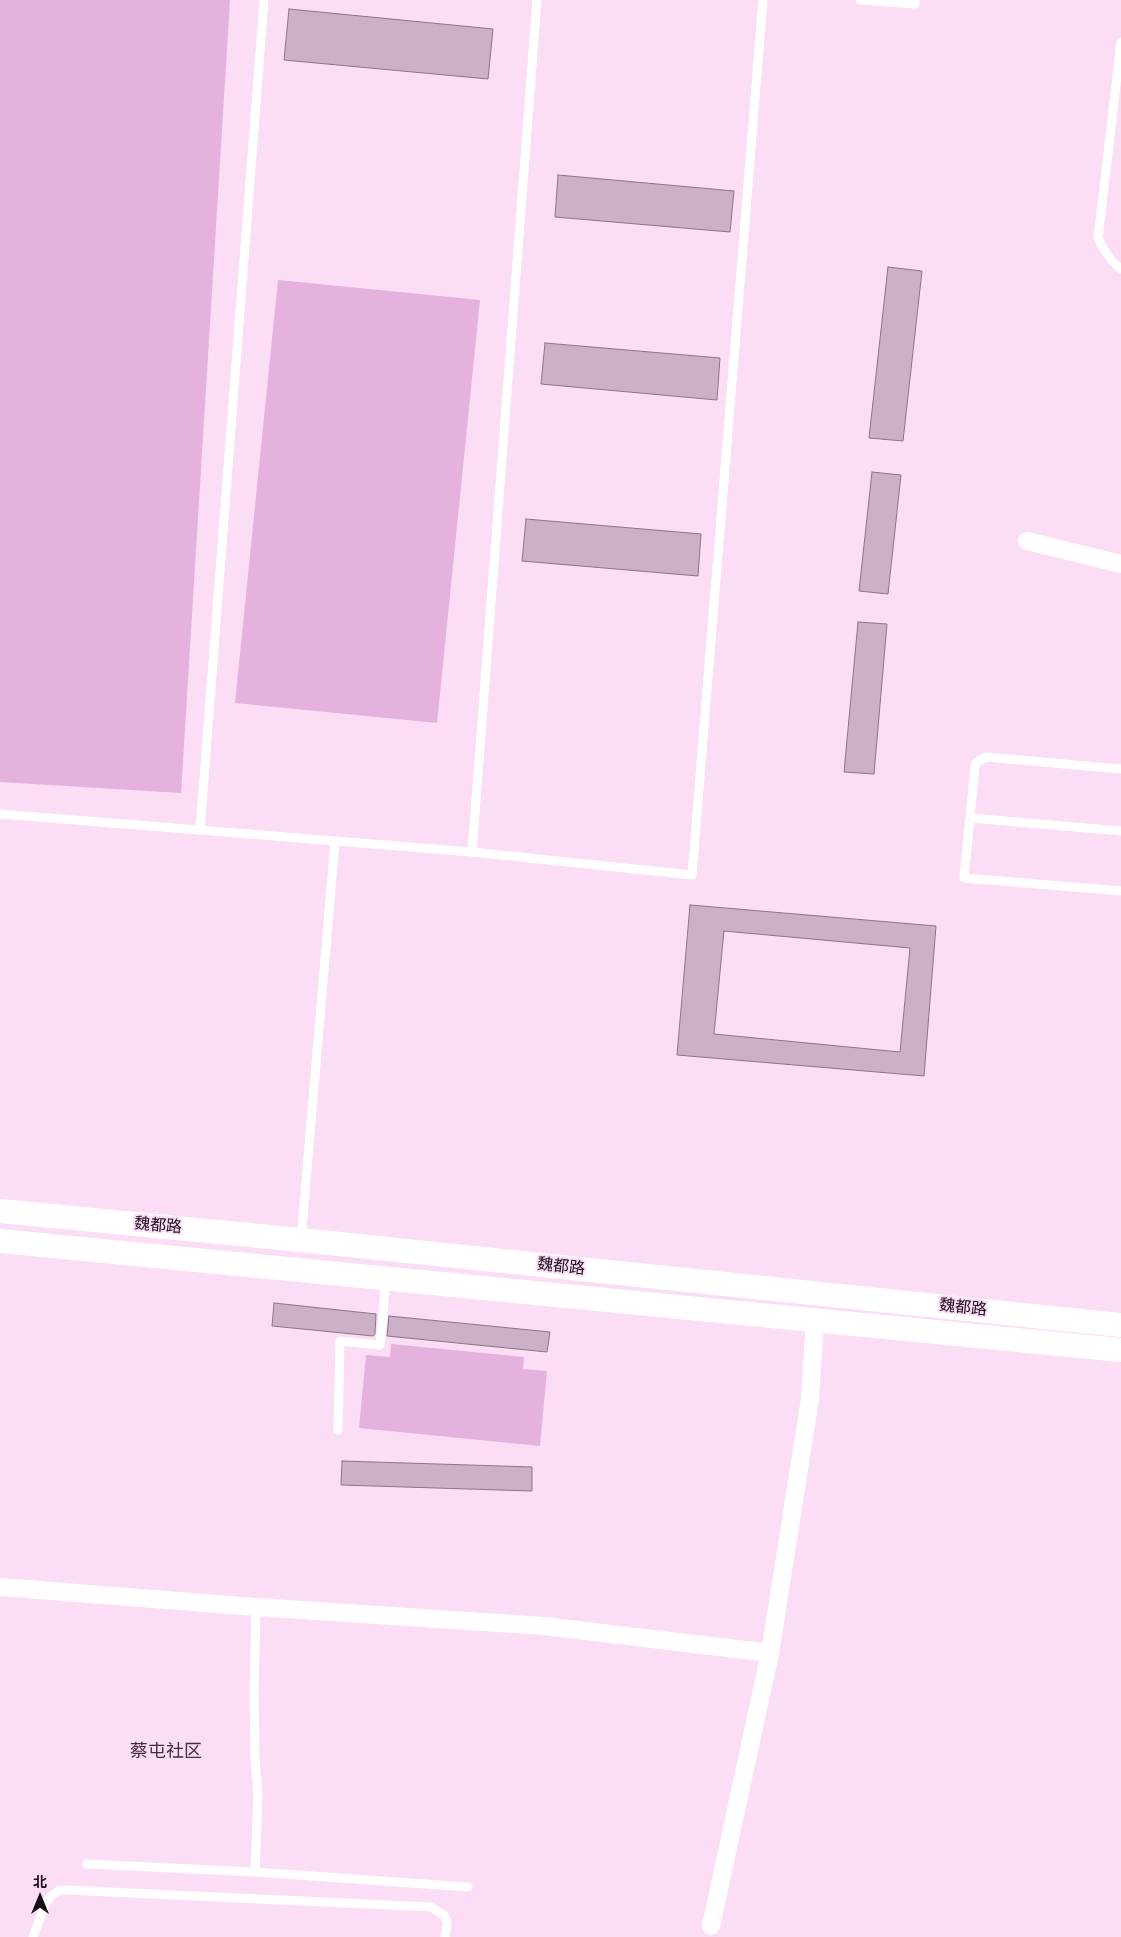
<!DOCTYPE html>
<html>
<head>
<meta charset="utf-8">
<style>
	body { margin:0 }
	#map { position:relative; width:1121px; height:1937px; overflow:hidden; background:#fbddf6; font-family:"Space Grotesk","Noto Sans SC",sans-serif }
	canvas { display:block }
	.north { position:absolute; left:15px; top:1872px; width:50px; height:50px; -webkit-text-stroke:4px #fbddf6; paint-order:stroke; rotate:0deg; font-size:14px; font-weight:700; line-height:20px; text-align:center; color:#180e16 }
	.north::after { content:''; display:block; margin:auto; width:18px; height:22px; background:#180e16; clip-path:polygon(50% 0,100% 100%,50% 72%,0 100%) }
</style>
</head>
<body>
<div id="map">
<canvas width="1121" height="1937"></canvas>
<div class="north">北</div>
</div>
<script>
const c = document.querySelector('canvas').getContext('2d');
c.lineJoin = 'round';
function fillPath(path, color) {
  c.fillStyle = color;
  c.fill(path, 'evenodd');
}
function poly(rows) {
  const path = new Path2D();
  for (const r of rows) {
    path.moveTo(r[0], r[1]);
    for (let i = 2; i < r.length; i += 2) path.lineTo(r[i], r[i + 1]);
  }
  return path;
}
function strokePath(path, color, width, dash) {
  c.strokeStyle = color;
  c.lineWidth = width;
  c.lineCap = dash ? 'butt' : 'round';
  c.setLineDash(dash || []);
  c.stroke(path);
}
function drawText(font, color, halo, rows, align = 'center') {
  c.font = font + ' "Space Grotesk","Noto Sans SC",sans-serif';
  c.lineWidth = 4;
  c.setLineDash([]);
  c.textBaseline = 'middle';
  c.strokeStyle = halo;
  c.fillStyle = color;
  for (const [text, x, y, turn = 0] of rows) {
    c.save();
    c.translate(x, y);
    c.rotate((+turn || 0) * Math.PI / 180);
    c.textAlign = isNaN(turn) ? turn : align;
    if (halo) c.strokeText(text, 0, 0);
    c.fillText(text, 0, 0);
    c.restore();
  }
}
fillPath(poly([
	[0,0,230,0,181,793,0,782],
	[278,280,480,300,437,723,235,703],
	[391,1344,524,1357,523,1369,547,1371,540,1446,359,1428,366,1355,390,1357]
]), '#e4b2dc');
const building = poly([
	[289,9,493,29,488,79,284,60,289,9],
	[558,175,734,191,730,232,555,217,558,175],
	[888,267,922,271,903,441,869,438,888,267],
	[545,343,720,358,717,400,541,384,545,343],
	[872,472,901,475,888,594,859,591,872,472],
	[526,519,701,534,698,576,522,561,526,519],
	[858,622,887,624,874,774,844,772,858,622],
	[690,905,936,926,924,1076,677,1055,690,905],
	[724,931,910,948,900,1052,714,1034,724,931],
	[274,1303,376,1314,375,1334,373,1336,272,1326,274,1303],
	[389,1316,550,1332,547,1352,387,1336,389,1316],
	[342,1461,532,1467,532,1491,341,1485,342,1461]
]);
fillPath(building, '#ccb0c8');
strokePath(building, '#8d7389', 1);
strokePath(poly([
	[860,0,915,4,915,0],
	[1121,42,1098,238,1103,248,1112,261,1121,269],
	[1121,769,986,757,977,762,975,766,964,878,1121,891],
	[0,814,472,852,692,875,763,0],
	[970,818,1121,831],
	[200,830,264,0],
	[472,852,537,0],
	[301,1240,335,841],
	[338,1430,340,1341,380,1345,386,1279],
	[87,1864,255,1872,468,1887],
	[255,1872,258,1795,255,1759,254,1690,256,1607],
	[33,1937,45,1905,50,1897,58,1891,66,1890,431,1907,445,1916,447,1923,445,1937]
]), '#fff', 9);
strokePath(poly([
	[1027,541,1121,564],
	[0,1587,256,1607,544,1626,770,1653],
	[711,1926,770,1653,810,1399,815,1320]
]), '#fff', 18);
strokePath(poly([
	[0,1211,301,1240,1121,1325],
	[0,1241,1121,1350]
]), '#fff', 24);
drawText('16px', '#180e16', '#fbddf6', [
	["魏都路",158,1226,5],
	["魏都路",561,1267,6],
	["魏都路",963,1308,6]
]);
drawText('18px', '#442d40', '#fbddf6', [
	["蔡屯社区",166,1752]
]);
</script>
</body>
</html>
